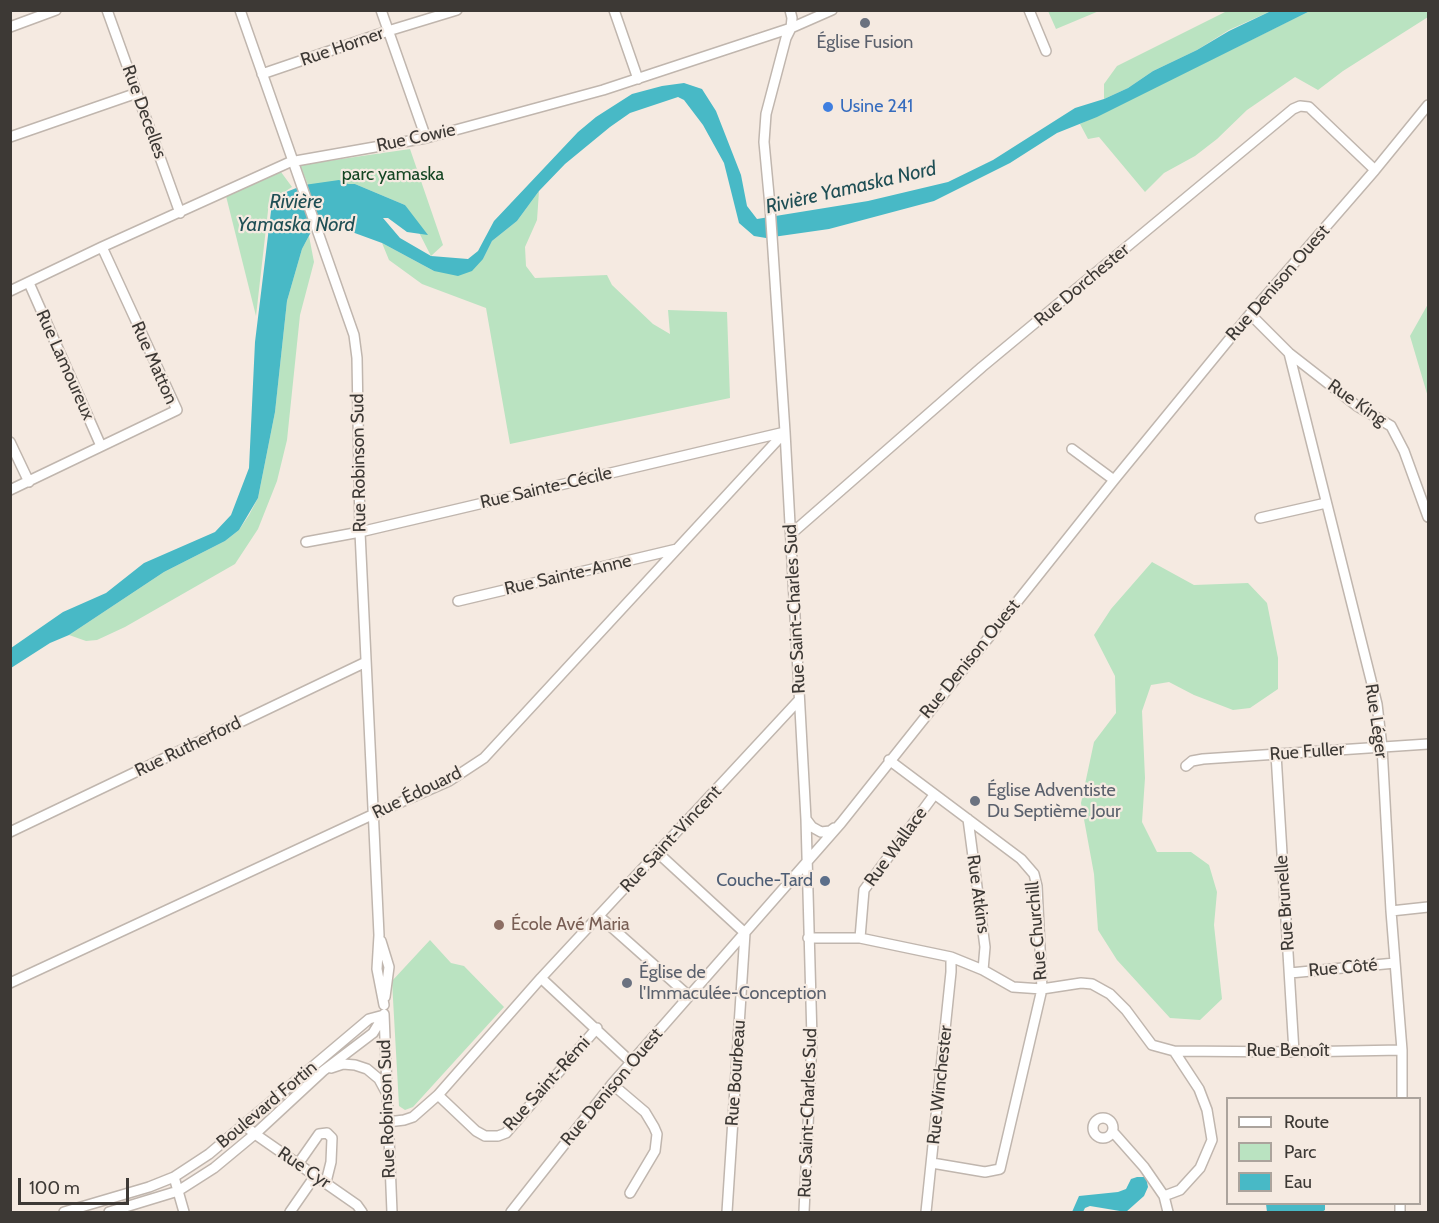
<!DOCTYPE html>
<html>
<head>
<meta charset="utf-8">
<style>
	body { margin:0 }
	#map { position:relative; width:1439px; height:1223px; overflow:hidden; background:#f5eae1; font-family:Cabin,sans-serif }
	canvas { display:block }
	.frame { position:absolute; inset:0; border:12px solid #3d3935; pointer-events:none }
	.legend { position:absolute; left:1226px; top:1097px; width:195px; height:108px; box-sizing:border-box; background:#f5eae1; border:2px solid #aba39c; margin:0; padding:8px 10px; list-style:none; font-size:18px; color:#3d3935 }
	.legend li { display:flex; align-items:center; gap:12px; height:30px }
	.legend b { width:30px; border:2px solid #aba39c }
	.scale { position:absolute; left:18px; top:1178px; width:111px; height:27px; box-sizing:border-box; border:3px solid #3d3935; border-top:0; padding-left:8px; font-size:18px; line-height:21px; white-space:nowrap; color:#3d3935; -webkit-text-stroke:4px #f5eae1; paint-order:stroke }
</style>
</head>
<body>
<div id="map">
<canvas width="1439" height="1223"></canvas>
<div class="frame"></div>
<ul class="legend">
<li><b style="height:8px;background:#fff"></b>Route</li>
<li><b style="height:16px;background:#bae3c1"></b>Parc</li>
<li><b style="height:16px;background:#48b9c6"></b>Eau</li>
</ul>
<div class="scale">100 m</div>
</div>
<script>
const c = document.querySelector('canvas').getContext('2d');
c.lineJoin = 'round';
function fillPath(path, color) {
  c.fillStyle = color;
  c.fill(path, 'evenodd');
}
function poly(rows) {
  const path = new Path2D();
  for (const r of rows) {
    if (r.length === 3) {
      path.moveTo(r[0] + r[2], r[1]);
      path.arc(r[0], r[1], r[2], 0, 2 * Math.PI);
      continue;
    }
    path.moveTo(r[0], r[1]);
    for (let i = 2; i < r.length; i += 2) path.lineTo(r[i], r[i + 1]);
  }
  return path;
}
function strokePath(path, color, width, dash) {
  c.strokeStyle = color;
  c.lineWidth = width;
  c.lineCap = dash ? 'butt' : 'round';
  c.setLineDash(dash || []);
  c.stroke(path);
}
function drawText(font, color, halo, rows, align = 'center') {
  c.font = font + ' Cabin,sans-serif';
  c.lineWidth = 4.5;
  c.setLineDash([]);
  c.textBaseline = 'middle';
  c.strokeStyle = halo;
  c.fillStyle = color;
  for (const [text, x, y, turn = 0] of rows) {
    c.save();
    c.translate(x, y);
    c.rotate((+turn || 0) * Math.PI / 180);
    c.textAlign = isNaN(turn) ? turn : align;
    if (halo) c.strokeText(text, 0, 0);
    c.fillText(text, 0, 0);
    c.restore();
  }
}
fillPath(poly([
	[1048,11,1099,11,1056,29],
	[1227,11,1271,11,1229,30,1197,50,1153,71,1128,88,1104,99,1104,84,1117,66],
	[1310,11,1428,11,1428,17,1343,71,1318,90,1295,77,1247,110,1217,139,1195,156,1164,173,1145,192,1099,137,1088,139,1080,124],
	[410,149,443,245,431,256,405,205,355,184,308,185,300,165],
	[281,172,292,187,269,202,256,316,226,196],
	[539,191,537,220,525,247,526,266,535,278,607,275,612,285,653,324,670,334,668,310,727,312,730,398,510,444,486,308,422,284,389,260,382,243,434,271,483,259,492,241,517,221],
	[309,236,314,262,300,315,287,440,277,481,258,529,235,564,125,627,97,640,86,641,69,635,164,572,225,541,239,530,249,515,258,498,275,412,287,301,302,249],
	[1428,304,1428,397,1410,336],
	[1152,562,1194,585,1248,583,1267,603,1278,658,1278,689,1250,708,1233,710,1194,695,1169,682,1151,685,1142,711,1145,778,1142,822,1157,852,1191,852,1209,865,1217,892,1214,925,1222,999,1200,1020,1170,1018,1117,960,1098,930,1094,874,1081,803,1094,742,1116,713,1115,676,1094,635,1111,609],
	[430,940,451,963,464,966,504,1007,413,1107,405,1110,399,1106,392,981]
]), '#bae3c1');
fillPath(poly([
	[1271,11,1310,11,1097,117,1057,133,1010,163,934,201,829,229,766,238,754,236,739,223,724,163,703,125,684,100,678,97,630,113,610,127,565,164,539,191,517,221,492,241,483,259,472,271,458,276,434,271,382,243,341,228,311,232,302,249,287,301,275,412,258,498,239,530,225,541,164,572,69,635,50,643,11,668,11,648,63,612,106,593,144,563,215,532,231,515,249,468,255,342,272,203,276,196,304,185,339,180,348,184,355,184,405,205,428,235,407,232,388,218,383,218,400,238,431,256,468,259,478,251,494,221,578,132,596,117,632,94,662,86,684,83,702,89,716,111,741,175,747,206,757,219,868,201,948,182,993,160,1075,108,1104,99,1128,88,1153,71,1197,50,1229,31],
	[1137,1177,1146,1177,1148,1187,1144,1196,1126,1212,1090,1206,1085,1208,1083,1212,1072,1212,1079,1196,1118,1192,1126,1189,1131,1179],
	[1266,1204,1325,1204,1325,1210,1322,1212,1267,1212]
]), '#48b9c6');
const minor = poly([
	[107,10,180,213],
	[240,10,354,335,357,358,360,532,379,935,377,969,384,1005],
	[381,10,426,138],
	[614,10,638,79],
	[790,10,792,18,791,28,786,38,766,114,764,142,770,206,785,432,806,819,812,1039,804,1212],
	[1029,10,1046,51],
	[10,27,56,10],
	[262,74,388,31,457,10],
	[10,137,137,93],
	[29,283,101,446],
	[10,291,102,247,290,162,426,138,603,90,791,28,832,10],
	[1250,314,1289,353,1357,406,1391,426,1404,451,1428,517],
	[1289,353,1377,704,1382,747,1391,911,1402,1050,1402,1098],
	[10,442,29,482],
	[1072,449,1114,480],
	[10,490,177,410,102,247],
	[1260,518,1326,503],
	[791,534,982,367,1293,109,1300,106,1309,107,1375,170],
	[306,542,360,532,785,432],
	[458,601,677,549],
	[1276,754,1294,1052],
	[889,760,1021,859,1034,874,1037,886,1042,989,1000,1169,985,1172,932,1163],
	[1186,766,1192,761,1203,759,1428,744],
	[806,819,812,827,821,832,830,831,834,828],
	[968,819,985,947,983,970],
	[10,832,366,662],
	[658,853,745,933,727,1212],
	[1391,911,1428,907],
	[599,916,689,996],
	[808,938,860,938,951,957,983,970,1013,987,1042,989,1081,983,1092,984,1110,994,1126,1010,1152,1045,1174,1051,1199,1089,1207,1110,1212,1140,1200,1168,1180,1190,1164,1196],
	[860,938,864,890,934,795],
	[381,941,389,967,385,997],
	[1290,973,1395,963],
	[541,978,631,1062],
	[10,983,374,814,449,781,484,758,785,432],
	[384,1014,392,1212],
	[1174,1051,1294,1052,1402,1050],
	[331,1068,343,1064,355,1065,367,1069,379,1079,386,1092],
	[612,1084,645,1112,654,1127,657,1134,655,1151,630,1193],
	[438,1095,476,1131,485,1136,498,1136,506,1133,597,1028],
	[1103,1128,10],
	[388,1122,404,1120,413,1117,438,1095,541,978,799,700],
	[243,1124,255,1134,357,1205,362,1212],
	[1113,1132,1144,1167,1164,1196,1168,1212],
	[298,1164,319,1134,327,1133,332,1138,331,1162,326,1182],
	[174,1177,184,1212],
	[64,1212,149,1187,174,1177,209,1154,369,1019,384,1015],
	[109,1212,178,1191,214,1168,255,1134,323,1071,373,1033,384,1015],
	[290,1212,315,1176],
	[511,1212,612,1084,841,823,1114,480,1250,314,1375,170,1428,105],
	[926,1212,951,972,951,957],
	[1400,1212,1400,1204]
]);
strokePath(minor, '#c0b6ae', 12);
strokePath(minor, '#fff', 9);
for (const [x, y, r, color] of [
	[865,23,6,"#6b7280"],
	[828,107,6,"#3f7fe0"],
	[975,801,6,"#6b7280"],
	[825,881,6,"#5c6f8a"],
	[499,925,6,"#8d6e63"],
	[627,983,6,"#6b7280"]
]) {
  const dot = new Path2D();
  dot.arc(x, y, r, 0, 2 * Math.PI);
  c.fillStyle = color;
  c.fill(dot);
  strokePath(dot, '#f5eae1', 2);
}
drawText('18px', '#5b616d', '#f5eae1', [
	["Église Fusion",865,43,"center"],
	["Église Adventiste",987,791],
	["Du Septième Jour",987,812],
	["Église de",639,973],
	["l'Immaculée-Conception",639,994]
], 'left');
drawText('18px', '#3d3935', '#f5eae1', [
	["Rue Horner",342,47,-19],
	["Rue Decelles",144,112,70],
	["Rue Cowie",416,138,-12],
	["Rue Denison Ouest",1278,283,-49],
	["Rue Dorchester",1082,285,-40],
	["Rue Matton",154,363,66],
	["Rue Lamoureux",65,365,66],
	["Rue King",1357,403,35],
	["Rue Robinson Sud",359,463,-91],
	["Rue Sainte-Cécile",546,488,-13],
	["Rue Sainte-Anne",568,575,-13],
	["Rue Saint-Charles Sud",795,609,-93],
	["Rue Denison Ouest",970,659,-51],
	["Rue Léger",1376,721,82],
	["Rue Rutherford",188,747,-26],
	["Rue Fuller",1307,752,-4],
	["Rue Édouard",417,793,-26],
	["Rue Saint-Vincent",671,839,-47],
	["Rue Wallace",896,847,-54],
	["Rue Atkins",978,894,82],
	["Rue Brunelle",1285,903,-94],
	["Rue Churchill",1037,931,-95],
	["Rue Côté",1343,968,-5],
	["Rue Benoît",1288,1051],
	["Rue Bourbeau",736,1073,-86],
	["Rue Saint-Rémi",547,1084,-48],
	["Rue Winchester",940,1085,-84],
	["Rue Denison Ouest",612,1087,-50],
	["Boulevard Fortin",267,1105,-40],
	["Rue Robinson Sud",387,1109,-92],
	["Rue Saint-Charles Sud",808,1113,-88],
	["Rue Cyr",304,1168,34]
]);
drawText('18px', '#366cbe', '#f5eae1', [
	["Usine 241",840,107]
], 'left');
drawText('18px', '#144523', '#f5eae1', [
	["parc yamaska",393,175]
]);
drawText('18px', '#4e5e75', '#f5eae1', [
	["Couche-Tard",813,881]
], 'right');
drawText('18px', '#785e54', '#f5eae1', [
	["École Avé Maria",511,925]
], 'left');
drawText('italic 20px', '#1f4f55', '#f5eae1', [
	["Rivière Yamaska Nord",851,188,-13],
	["Rivière",296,202],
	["Yamaska Nord",296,225]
]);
</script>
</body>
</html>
